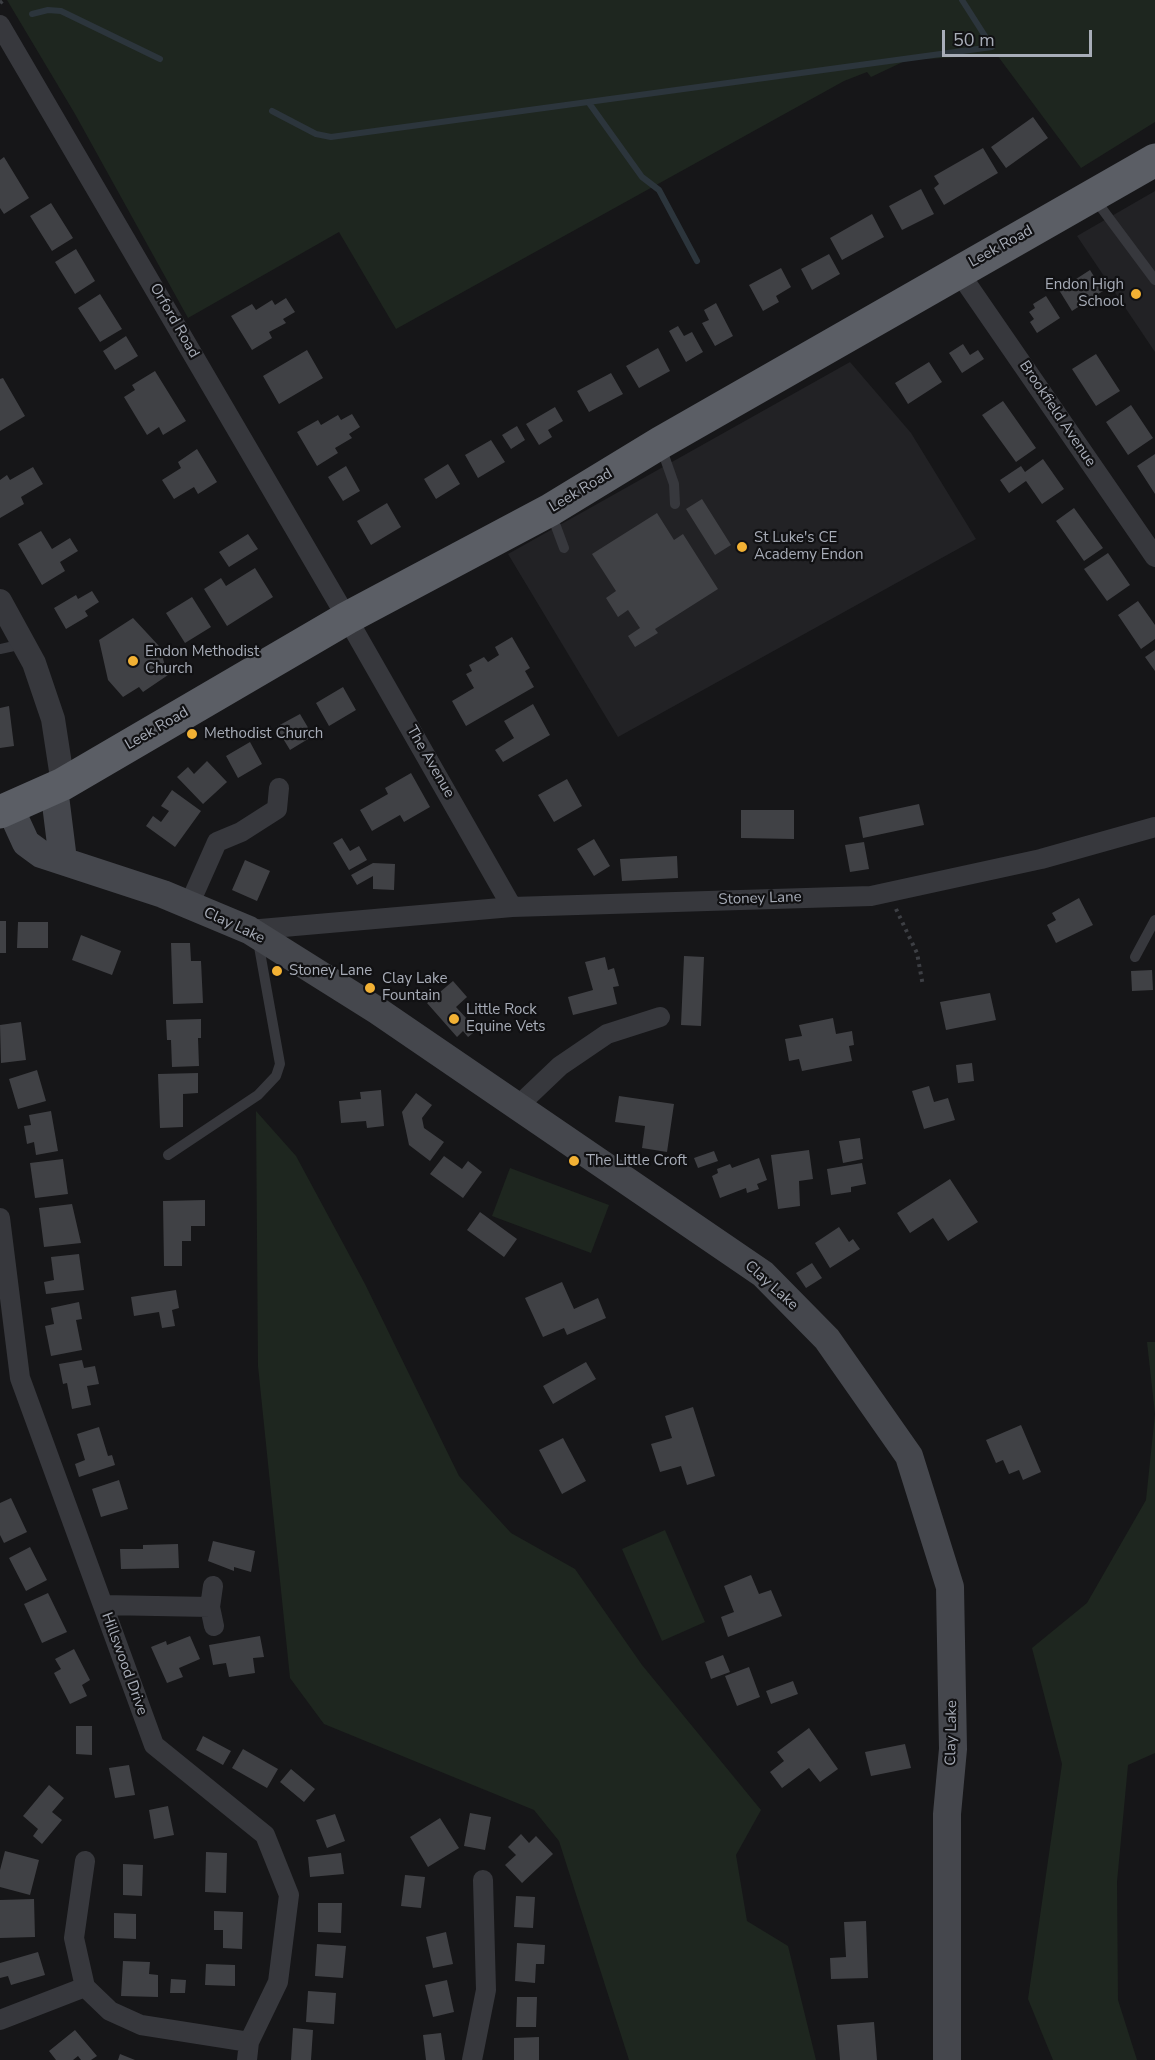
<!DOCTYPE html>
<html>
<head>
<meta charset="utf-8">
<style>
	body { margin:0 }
	#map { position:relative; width:1155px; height:2060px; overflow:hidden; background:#161618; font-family:"Nunito Sans",sans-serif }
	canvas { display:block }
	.scale { position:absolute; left:942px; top:30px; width:150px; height:27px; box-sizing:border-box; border:3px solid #a8adb8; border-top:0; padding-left:8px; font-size:18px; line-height:21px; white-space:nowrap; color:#a8adb8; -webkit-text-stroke:4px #111113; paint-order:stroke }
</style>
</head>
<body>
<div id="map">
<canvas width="1155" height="2060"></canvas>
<div class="scale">50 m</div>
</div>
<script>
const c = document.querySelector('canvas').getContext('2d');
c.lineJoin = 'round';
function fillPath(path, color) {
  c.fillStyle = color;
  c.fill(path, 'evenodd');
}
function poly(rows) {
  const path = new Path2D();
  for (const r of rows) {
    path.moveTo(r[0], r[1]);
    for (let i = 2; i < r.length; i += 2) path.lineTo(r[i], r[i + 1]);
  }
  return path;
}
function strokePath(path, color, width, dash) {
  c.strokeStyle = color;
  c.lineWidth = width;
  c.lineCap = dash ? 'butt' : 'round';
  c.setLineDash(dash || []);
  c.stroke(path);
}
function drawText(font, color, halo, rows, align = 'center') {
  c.font = font + ' "Nunito Sans",sans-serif';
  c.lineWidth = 4.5;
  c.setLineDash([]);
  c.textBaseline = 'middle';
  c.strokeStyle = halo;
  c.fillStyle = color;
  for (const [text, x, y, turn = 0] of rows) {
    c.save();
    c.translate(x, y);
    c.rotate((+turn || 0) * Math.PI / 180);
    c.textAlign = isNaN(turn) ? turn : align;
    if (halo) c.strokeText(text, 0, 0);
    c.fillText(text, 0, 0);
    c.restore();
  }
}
fillPath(poly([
	[1155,191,1155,352,1077,236],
	[850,362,911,433,976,539,618,737,508,554]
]), '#222225');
fillPath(poly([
	[7,0,1155,0,1155,122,1081,168,997,55,907,60,871,77,867,72,844,81,396,329,339,232,188,318,75,114],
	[256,1111,296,1156,365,1284,459,1476,511,1533,575,1569,642,1665,761,1810,736,1855,747,1921,788,1946,816,2060,629,2060,559,1841,534,1810,324,1724,290,1678,258,1366],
	[510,1168,609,1205,591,1253,492,1216],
	[1147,1342,1155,1342,1155,1753,1128,1765,1117,1882,1118,2000,1137,2060,1053,2060,1028,1999,1062,1764,1032,1648,1087,1603,1146,1500,1155,1414],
	[665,1530,705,1622,662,1641,622,1549]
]), '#1e261f');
strokePath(poly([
	[32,14,48,10,61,11,160,59],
	[589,103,642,177,659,190,697,261],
	[272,111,316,134,331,137,992,47,962,0]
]), '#2c353c', 6);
fillPath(poly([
	[1033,117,1048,138,1006,168,991,147],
	[983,148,998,173,944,205,934,188,939,184,934,176],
	[4,157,29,198,4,214,0,208,0,160],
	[921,189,934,214,902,230,889,206],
	[51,203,73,238,52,251,30,216],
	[872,214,884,237,842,260,830,238],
	[76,249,95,281,75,294,55,262],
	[829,254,840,274,812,290,801,269],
	[781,268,791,287,776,296,779,302,763,311,749,285],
	[1090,270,1103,291,1072,311,1059,290],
	[100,294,122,329,100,342,78,308],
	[1046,296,1060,318,1037,333,1030,322,1034,319,1029,312,1035,308,1033,304],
	[286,298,295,312,283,319,286,323,269,332,272,338,252,350,231,316,252,304,256,310,272,300,275,305],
	[716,303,733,336,715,346,702,323,709,320,704,310],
	[678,326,684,336,692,332,703,352,686,362,669,331],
	[126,336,138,356,115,370,103,351],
	[963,344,970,355,978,350,984,359,962,373,949,353],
	[658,348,670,371,639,388,626,366],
	[307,350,323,378,279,404,263,376],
	[1096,354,1120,391,1096,406,1072,369],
	[929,362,942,382,908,404,895,383],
	[155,371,186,421,163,435,159,427,147,435,124,397,135,390,132,385],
	[611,373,623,394,589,412,577,391],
	[3,378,25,416,0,431,0,379],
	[1003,401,1036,448,1016,462,982,415],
	[1131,405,1153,438,1128,455,1106,422],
	[555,407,563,421,548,430,552,437,539,445,526,424],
	[352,414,360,427,349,434,352,438,335,448,338,453,317,466,297,432,318,420,321,425,338,415,341,420],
	[517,426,525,440,511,449,502,435],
	[491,440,505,462,478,478,465,455],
	[197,449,217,482,198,494,194,487,174,499,162,480,181,468,178,462],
	[1155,454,1155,494,1137,466],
	[1043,459,1064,489,1042,504,1026,481,1009,493,1000,480,1021,466,1025,472],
	[448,464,460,484,436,499,424,479],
	[346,466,360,491,343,501,328,477],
	[33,467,43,484,21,497,24,504,0,518,0,480,7,475,10,480],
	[702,499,731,545,715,555,686,509],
	[387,503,401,527,371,545,357,521],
	[1074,508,1103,548,1084,561,1056,521],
	[657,513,674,540,683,534,718,589,655,629,658,633,635,647,628,636,640,628,628,610,618,617,606,598,616,591,592,554],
	[41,531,52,549,70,538,78,551,60,562,65,571,42,585,18,544],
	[248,534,258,549,229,567,219,552],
	[1108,553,1130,585,1107,601,1084,569],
	[255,568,273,597,227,626,204,589,221,578,226,586],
	[92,591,99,602,85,611,88,616,66,629,54,608,76,595,78,599],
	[192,597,211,627,185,643,166,613],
	[1138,601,1155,625,1155,639,1141,649,1118,615],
	[133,618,159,646,168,675,143,692,139,687,123,697,108,680,99,640],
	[512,637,530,668,525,671,534,687,466,726,452,701,474,688,466,674,472,671,469,665,484,657,488,662,499,655,495,647],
	[1155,650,1155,671,1145,657],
	[343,687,356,710,329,726,316,703],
	[533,704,550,735,503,762,495,750,514,738,504,721],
	[9,706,14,746,0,748,0,708],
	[300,714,313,736,290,750,276,727],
	[250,742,262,764,238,778,226,756],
	[207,761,227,782,203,804,177,777,188,767,194,774],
	[411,773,430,807,404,822,400,815,372,831,360,810,388,794,385,788],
	[567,779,582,806,554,822,538,795],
	[172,790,201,811,175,847,146,826,153,816,161,822,169,811,161,806],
	[919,804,924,825,863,838,859,817],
	[741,810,794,810,794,839,741,838],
	[342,838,350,851,359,846,367,860,349,870,333,843],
	[594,839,610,866,594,876,577,849],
	[864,842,869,869,850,872,845,845],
	[677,856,678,878,622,881,620,859],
	[245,860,270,871,257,901,232,890],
	[373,863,395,864,394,890,373,889,373,876,357,885,351,875],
	[1079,898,1093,925,1056,943,1047,925,1056,920,1052,913],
	[0,921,6,921,6,953,0,953],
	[18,922,48,922,48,948,17,948],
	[81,935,121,951,112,975,72,960],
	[171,943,190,943,191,961,201,961,203,1003,173,1004],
	[684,956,704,957,701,1026,681,1025],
	[605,957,608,970,614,968,619,986,613,987,617,1004,573,1015,568,997,593,990,585,962],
	[1152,970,1153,990,1132,991,1131,971],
	[453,981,467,997,456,1007,477,1030,468,1037,463,1031,457,1037,427,1003],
	[990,993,996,1020,946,1030,940,1002],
	[833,1018,836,1034,852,1031,854,1045,849,1046,852,1061,802,1071,799,1059,789,1061,785,1039,802,1036,799,1025],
	[201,1019,201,1038,198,1038,199,1066,172,1067,171,1040,167,1040,166,1020],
	[21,1022,26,1060,1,1063,0,1025],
	[972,1063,974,1081,958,1083,956,1065],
	[37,1070,46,1101,18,1109,9,1079],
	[198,1073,198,1093,183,1094,183,1127,160,1128,158,1074],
	[929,1086,934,1102,948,1098,955,1120,924,1129,912,1091],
	[381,1090,384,1126,367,1128,366,1121,341,1123,339,1101,361,1099,360,1092],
	[416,1093,432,1105,422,1118,424,1128,444,1142,430,1161,409,1145,402,1112],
	[619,1096,674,1104,667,1152,642,1148,645,1126,615,1122],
	[51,1111,58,1151,36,1155,34,1142,27,1144,24,1126,31,1125,29,1115],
	[860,1138,863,1159,843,1163,839,1141],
	[809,1150,813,1179,799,1181,800,1206,778,1209,771,1155],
	[714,1151,718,1161,698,1168,694,1158],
	[444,1156,462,1169,468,1161,482,1172,463,1198,430,1174],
	[759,1158,767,1180,757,1184,759,1189,747,1193,746,1188,720,1198,712,1176,718,1173,717,1169,730,1164,732,1168],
	[63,1159,68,1194,35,1198,30,1163],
	[862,1163,866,1184,851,1187,851,1192,831,1195,827,1169],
	[950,1179,978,1222,948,1241,933,1218,910,1233,897,1213],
	[205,1200,205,1226,191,1226,191,1241,182,1241,182,1266,164,1266,163,1201],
	[72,1204,81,1243,44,1247,39,1208],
	[480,1212,517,1239,504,1257,467,1230],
	[839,1227,849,1242,853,1239,860,1249,830,1268,815,1243],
	[79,1254,84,1290,46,1294,44,1282,54,1280,51,1257],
	[812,1263,822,1278,806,1288,796,1273],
	[562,1282,574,1309,598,1298,606,1318,567,1335,564,1328,543,1337,525,1298],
	[176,1290,179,1308,172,1310,175,1326,162,1328,159,1312,134,1316,131,1297],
	[79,1302,82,1319,76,1320,82,1350,51,1356,45,1326,54,1324,51,1308],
	[82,1360,84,1368,95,1366,99,1384,87,1386,91,1405,72,1409,67,1383,63,1384,59,1364],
	[586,1362,596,1379,553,1404,543,1386],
	[693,1407,715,1476,687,1485,681,1466,660,1472,651,1444,672,1438,665,1416],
	[1021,1425,1041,1472,1023,1480,1019,1470,1009,1474,1003,1460,996,1463,986,1440],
	[99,1427,108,1456,112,1455,115,1465,79,1477,75,1464,85,1460,77,1434],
	[563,1438,586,1481,562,1494,539,1450],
	[119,1480,128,1509,101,1517,92,1489],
	[11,1498,27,1532,4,1543,0,1535,0,1503],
	[213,1541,255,1551,251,1572,234,1567,234,1571,208,1561],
	[178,1544,179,1568,121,1569,120,1549,143,1549,143,1545],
	[30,1547,47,1580,26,1591,9,1558],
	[751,1575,759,1594,771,1590,782,1616,728,1637,721,1617,734,1612,724,1586],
	[48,1593,67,1632,42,1643,24,1604],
	[190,1636,200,1659,179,1668,183,1677,167,1683,151,1647,166,1641,167,1645],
	[260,1636,264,1657,253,1658,255,1673,229,1677,226,1663,213,1665,209,1645],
	[74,1649,90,1680,82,1685,87,1696,70,1704,54,1673,61,1669,55,1659],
	[723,1655,730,1672,711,1679,705,1662],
	[749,1667,760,1697,737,1706,725,1676],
	[793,1681,798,1694,771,1704,766,1691],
	[76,1726,92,1726,92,1755,76,1754],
	[809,1728,838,1769,820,1782,809,1768,782,1788,770,1772,784,1761,777,1752],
	[203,1736,231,1751,223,1765,196,1750],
	[905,1744,911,1768,871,1776,865,1752],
	[243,1749,278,1769,267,1788,232,1768],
	[129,1765,135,1795,115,1798,109,1768],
	[291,1769,315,1789,304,1802,280,1782],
	[49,1785,64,1798,52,1812,62,1820,42,1844,33,1836,38,1829,23,1816],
	[168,1806,174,1835,154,1839,149,1810],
	[470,1813,491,1817,485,1850,464,1846],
	[335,1814,345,1841,327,1848,316,1820],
	[440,1818,459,1848,428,1867,410,1837],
	[521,1834,529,1843,536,1836,553,1854,522,1883,505,1865,516,1855,508,1847],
	[5,1851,39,1860,30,1895,0,1887,0,1870],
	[206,1852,227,1853,226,1893,205,1892],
	[341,1853,344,1874,310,1877,308,1857],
	[123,1864,143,1865,142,1896,123,1895],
	[405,1875,425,1877,421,1908,401,1906],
	[516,1896,535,1897,533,1928,514,1927],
	[34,1899,35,1937,0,1938,0,1900],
	[318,1903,342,1903,341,1933,318,1932],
	[214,1911,243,1912,242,1949,223,1948,223,1930,214,1930],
	[114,1913,136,1914,136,1939,114,1938],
	[866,1921,868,1978,831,1979,830,1958,846,1957,844,1922],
	[446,1932,453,1964,433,1968,426,1937],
	[517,1943,545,1945,544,1964,536,1964,535,1983,515,1981],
	[317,1944,346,1946,343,1978,315,1976],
	[38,1952,45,1975,11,1985,8,1976,0,1978,0,1963],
	[123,1961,150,1962,149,1974,158,1975,158,1997,121,1996],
	[206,1964,235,1965,235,1986,205,1985],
	[171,1979,186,1980,185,1993,170,1993],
	[447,1980,454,2012,433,2017,425,1985],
	[308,1991,336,1993,334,2024,306,2022],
	[517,1997,537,1997,536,2027,516,2027],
	[874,2022,877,2060,840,2060,837,2025],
	[293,2028,313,2030,311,2060,291,2060],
	[75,2030,97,2056,91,2060,81,2060,78,2056,73,2060,56,2060,49,2051],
	[441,2033,445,2060,426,2060,423,2035],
	[539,2037,539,2060,514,2060,514,2038],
	[120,2054,135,2060,118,2060]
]), '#404145');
strokePath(poly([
	[0,3,4,0],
	[896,909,917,953,923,986]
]), '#3d3f44', 4, [3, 4.5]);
strokePath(poly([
	[1094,198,1155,280],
	[661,447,674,484,675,504],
	[551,513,564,548],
	[0,649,23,644],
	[1135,957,1155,920],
	[168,1155,258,1095,276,1076,280,1064,258,941]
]), '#37383d', 10);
strokePath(poly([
	[0,25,347,618,512,907],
	[958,271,1155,557],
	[189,905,217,842,241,832,277,809,279,788],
	[249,930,512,907,871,896,1041,859,1155,827],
	[519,1105,560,1066,607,1034,660,1017],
	[0,1218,20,1378,154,1745,265,1835,289,1895,278,1982,249,2042,247,2060],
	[213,1586,210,1607,214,1626],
	[103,1605,210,1607],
	[85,1861,74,1938,85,1987,110,2011,141,2025,249,2042],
	[0,2020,85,1987],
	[472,2060,486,1990,483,1880]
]), '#37383d', 20);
strokePath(poly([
	[0,601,34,663,53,719,63,784]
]), '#37383d', 24);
strokePath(poly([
	[54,788,63,860],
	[10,808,26,843,41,854,163,894,249,930,378,1011,763,1274,827,1339,909,1456,950,1587,953,1749,947,1814,947,2060]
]), '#45474d', 28);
strokePath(poly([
	[0,812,63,784,347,618,550,510,660,443,1155,160]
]), '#5b5e65', 33);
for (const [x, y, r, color] of [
	[1136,294,6,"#f2b134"],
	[742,547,6,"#f2b134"],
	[133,661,6,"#f2b134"],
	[192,734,6,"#f2b134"],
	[277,971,6,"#f2b134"],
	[370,988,6,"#f2b134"],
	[454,1019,6,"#f2b134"],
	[574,1161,6,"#f2b134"]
]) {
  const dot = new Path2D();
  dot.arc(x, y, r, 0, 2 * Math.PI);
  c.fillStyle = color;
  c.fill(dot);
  strokePath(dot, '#111113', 2);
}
drawText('15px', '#a8adb8', '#111113', [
	["Leek Road",1001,247,-29],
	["Orford Road",174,321,60],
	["Brookfield Avenue",1057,414,56],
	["Leek Road",581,491,-31],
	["Leek Road",157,729,-30],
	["The Avenue",430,762,60],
	["Stoney Lane",760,899,-2],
	["Clay Lake",234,926,25],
	["Clay Lake",771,1286,42],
	["Hillswood Drive",124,1664,70],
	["Clay Lake",952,1733,-89]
]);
drawText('15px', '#a8adb8', '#111113', [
	["Endon High",1124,285,"right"],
	["School",1124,302,"right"],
	["St Luke's CE",754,538],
	["Academy Endon",754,555],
	["Endon Methodist",145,652],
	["Church",145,669],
	["Methodist Church",204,734],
	["Stoney Lane",289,971],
	["Clay Lake",382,979],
	["Fountain",382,996],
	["Little Rock",466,1010],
	["Equine Vets",466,1027],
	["The Little Croft",586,1161]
], 'left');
</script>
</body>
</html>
